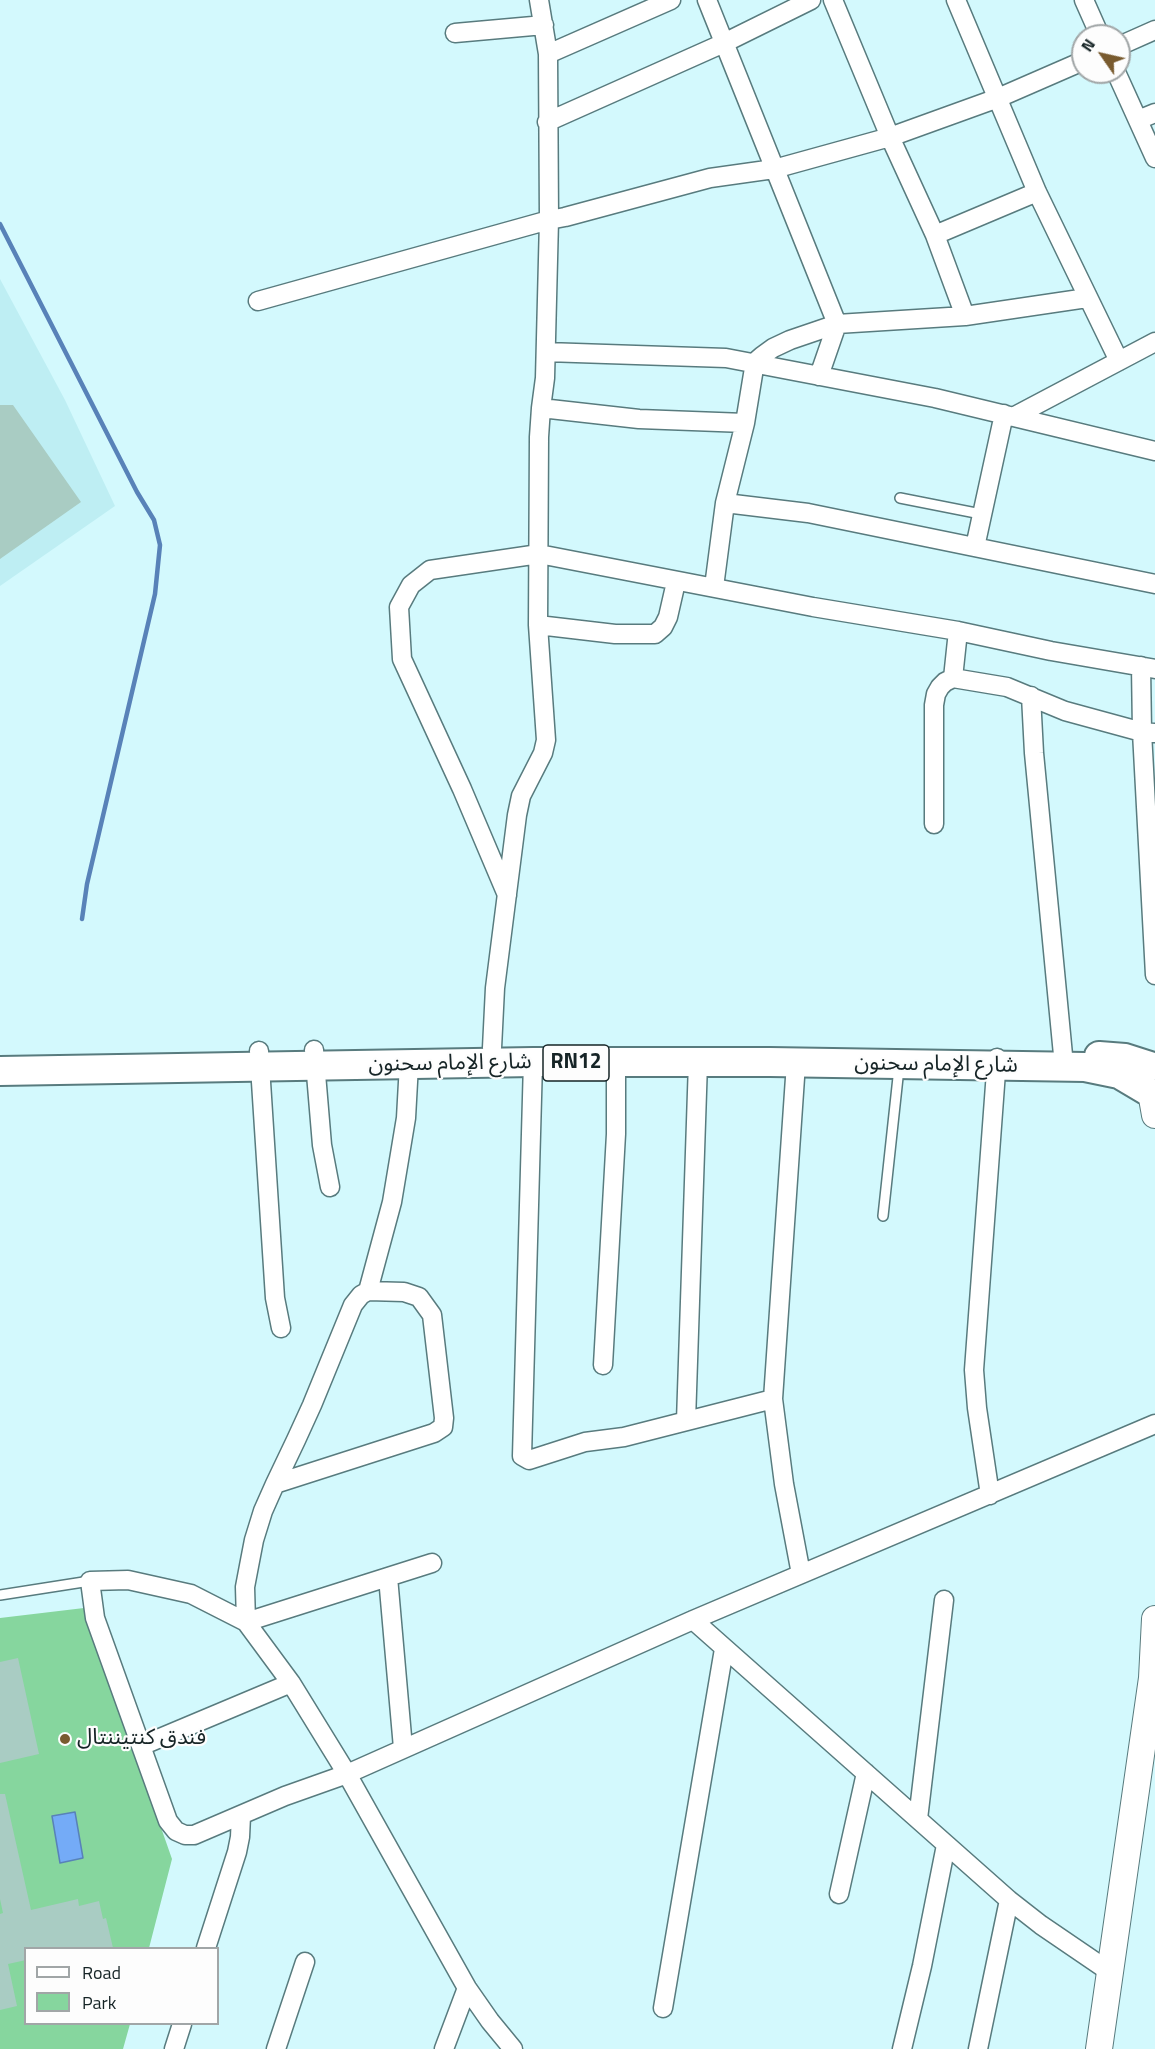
<!DOCTYPE html>
<html>
<head>
<meta charset="utf-8">
<style>
	body { margin:0 }
	#map { position:relative; width:1155px; height:2049px; overflow:hidden; background:#d3f9fd; font-family:"Titillium Web",sans-serif }
	canvas { display:block }
	.legend { position:absolute; left:24px; top:1947px; width:195px; height:78px; box-sizing:border-box; background:#fdfdfd; border:2px solid #a1a6a7; margin:0; padding:8px 10px; list-style:none; font-size:18px; color:#162426 }
	.legend li { display:flex; align-items:center; gap:12px; height:30px }
	.legend b { width:30px; border:2px solid #a1a6a7 }
	.north { position:absolute; left:1071px; top:24px; width:60px; height:60px; box-sizing:border-box; background:#fdfdfd; border:2px solid #a1a6a7; border-radius:50%; rotate:304deg; font-size:16px; font-weight:700; line-height:24px; text-align:center; color:#162426 }
	.north::after { content:''; display:block; margin:auto; width:21px; height:27px; background:#795b2f; clip-path:polygon(50% 0,100% 100%,50% 72%,0 100%) }
</style>
</head>
<body>
<div id="map">
<canvas width="1155" height="2049"></canvas>
<ul class="legend">
<li><b style="height:8px;background:#fff"></b>Road</li>
<li><b style="height:16px;background:#86d69e"></b>Park</li>
</ul>
<div class="north">N</div>
</div>
<script>
const c = document.querySelector('canvas').getContext('2d');
c.lineJoin = 'round';
function fillPath(path, color) {
  c.fillStyle = color;
  c.fill(path, 'evenodd');
}
function poly(rows) {
  const path = new Path2D();
  for (const r of rows) {
    path.moveTo(r[0], r[1]);
    for (let i = 2; i < r.length; i += 2) path.lineTo(r[i], r[i + 1]);
  }
  return path;
}
function strokePath(path, color, width, dash) {
  c.strokeStyle = color;
  c.lineWidth = width;
  c.lineCap = dash ? 'butt' : 'round';
  c.setLineDash(dash || []);
  c.stroke(path);
}
function drawText(font, color, halo, rows, align = 'center') {
  c.font = font + ' "Titillium Web","Noto Sans Arabic",sans-serif';
  c.lineWidth = 4.5;
  c.setLineDash([]);
  c.textBaseline = 'middle';
  c.strokeStyle = halo;
  c.fillStyle = color;
  for (const [text, x, y, turn = 0] of rows) {
    c.save();
    c.translate(x, y);
    c.rotate((+turn || 0) * Math.PI / 180);
    c.textAlign = isNaN(turn) ? turn : align;
    if (halo) c.strokeText(text, 0, 0);
    c.fillText(text, 0, 0);
    c.restore();
  }
}
fillPath(poly([
	[0,279,65,400,115,506,0,586]
]), '#beeef3');
fillPath(poly([
	[84,1608,172,1859,149,1948,26,1948,26,2024,130,2024,123,2049,0,2049,0,1618]
]), '#86d69e');
const water = poly([
	[75,1812,83,1858,60,1863,52,1816,75,1812]
]);
fillPath(water, '#74abf7');
strokePath(water, '#5882b8', 1.5);
strokePath(poly([
	[0,224,137,492,154,520,160,545,155,594,87,884,82,919]
]), '#5882b8', 4.5);
fillPath(poly([
	[0,405,13,405,81,502,0,559],
	[18,1658,39,1754,0,1763,0,1662],
	[0,1794,5,1794,31,1910,78,1899,79,1906,99,1901,103,1919,106,1918,113,1948,26,1948,26,1960,8,1964,17,2006,0,2010,0,1914,3,1913,0,1899]
]), '#a9ccc3');
const lane = poly([
	[900,498,981,514],
	[883,1216,899,1068],
	[0,1595,90,1581]
]);
const street = poly([
	[707,0,837,324,819,376],
	[833,0,890,137,935,235,965,316],
	[956,0,1037,192,1119,361],
	[1084,0,1100,36],
	[455,33,544,25],
	[1119,46,1155,30],
	[548,54,671,0],
	[1116,72,1155,158],
	[1138,120,1155,113],
	[547,122,724,43,811,0],
	[935,235,1037,192],
	[258,301,549,220,565,217,710,178,774,169,890,137,998,98,1083,61],
	[546,352,726,358,935,398,1155,451],
	[541,408,639,419,745,423],
	[1013,417,1155,342],
	[725,503,808,513,1155,584],
	[975,547,1004,414],
	[714,587,725,503,745,423,755,362,762,356,773,348,790,340,837,324,965,316,1087,298],
	[538,625,615,634,655,634,663,627,668,617,676,582],
	[1141,666,1142,732,1155,975],
	[953,678,958,631,1051,651,1155,669],
	[1031,696,1034,753,1063,1055],
	[934,824,934,705,936,694,940,687,945,682,953,678,1007,687,1065,711,1142,732,1155,733],
	[507,895,462,789,402,659,399,607,411,585,430,570,539,554,813,607,958,631],
	[492,1048,495,988,517,815,521,796,543,753,546,740,538,625,539,437,541,408,545,378,549,220,548,54,539,0],
	[314,1050,322,1145,330,1187],
	[259,1051,275,1298,281,1328],
	[533,1062,522,1456,529,1460,585,1442,624,1437,773,1399],
	[796,1063,773,1399,784,1484,801,1574],
	[368,1291,392,1202,406,1118,409,1064],
	[603,1365,616,1134,616,1063],
	[686,1421,698,1062],
	[990,1495,977,1408,974,1370,997,1058],
	[388,1577,403,1748],
	[693,1620,1009,1900,1041,1925,1110,1972],
	[246,1622,245,1587,249,1566,254,1540,263,1511,275,1484,296,1440,312,1405,353,1305,361,1295,368,1291,404,1292,419,1297,432,1315,444,1418,443,1427,434,1433,275,1484],
	[246,1622,432,1563],
	[141,1746,291,1683],
	[918,1819,944,1600],
	[839,1894,866,1773],
	[206,1948,237,1852,240,1837,241,1816],
	[663,2008,724,1649],
	[174,2049,182,2024],
	[276,2049,305,1962],
	[444,2049,467,1988],
	[513,2049,490,2021,467,1988,347,1774,291,1683,246,1622,191,1594,128,1580,90,1581,95,1618,168,1821,176,1831,185,1835,194,1835,285,1796,347,1774,693,1620,1155,1424],
	[902,2049,922,1966,946,1845],
	[978,2049,1009,1900]
]);
const secondary = poly([
	[1152,1098,1155,1115],
	[1099,2049,1152,1678,1155,1619]
]);
const primary = poly([
	[1099,1056,1125,1058,1150,1066],
	[0,1071,533,1062,770,1062,1085,1067,1119,1074,1146,1090]
]);
strokePath(lane, '#587b7e', 12);
strokePath(street, '#587b7e', 21);
strokePath(secondary, '#587b7e', 28);
strokePath(primary, '#587b7e', 32);
strokePath(lane, '#fff', 9);
strokePath(street, '#fff', 18);
strokePath(secondary, '#fff', 26);
strokePath(primary, '#fff', 28);
for (const [x, y, r, color] of [
	[65,1739,6,"#795b2f"]
]) {
  const dot = new Path2D();
  dot.arc(x, y, r, 0, 2 * Math.PI);
  c.fillStyle = color;
  c.fill(dot);
  strokePath(dot, '#fdfdfd', 2);
}
for (const [x, y, w] of [
	[576,1063,66]
]) {
  const box = new Path2D();
  box.roundRect(x - w / 2, y - 18, w, 36, 4.5);
  c.fillStyle = '#fdfdfd';
  c.fill(box);
  strokePath(box, '#162426', 1.5);
}
drawText('bold 21px', '#162426', null, [
	["RN12",576,1063]
]);
drawText('22px', '#162426', '#fdfdfd', [
	["شارع الإمام سحنون",450,1064,-1],
	["شارع الإمام سحنون",936,1065,1]
]);
drawText('22px', '#162426', '#fdfdfd', [
	["فندق كنتيننتال",77,1739]
], 'left');
</script>
</body>
</html>
